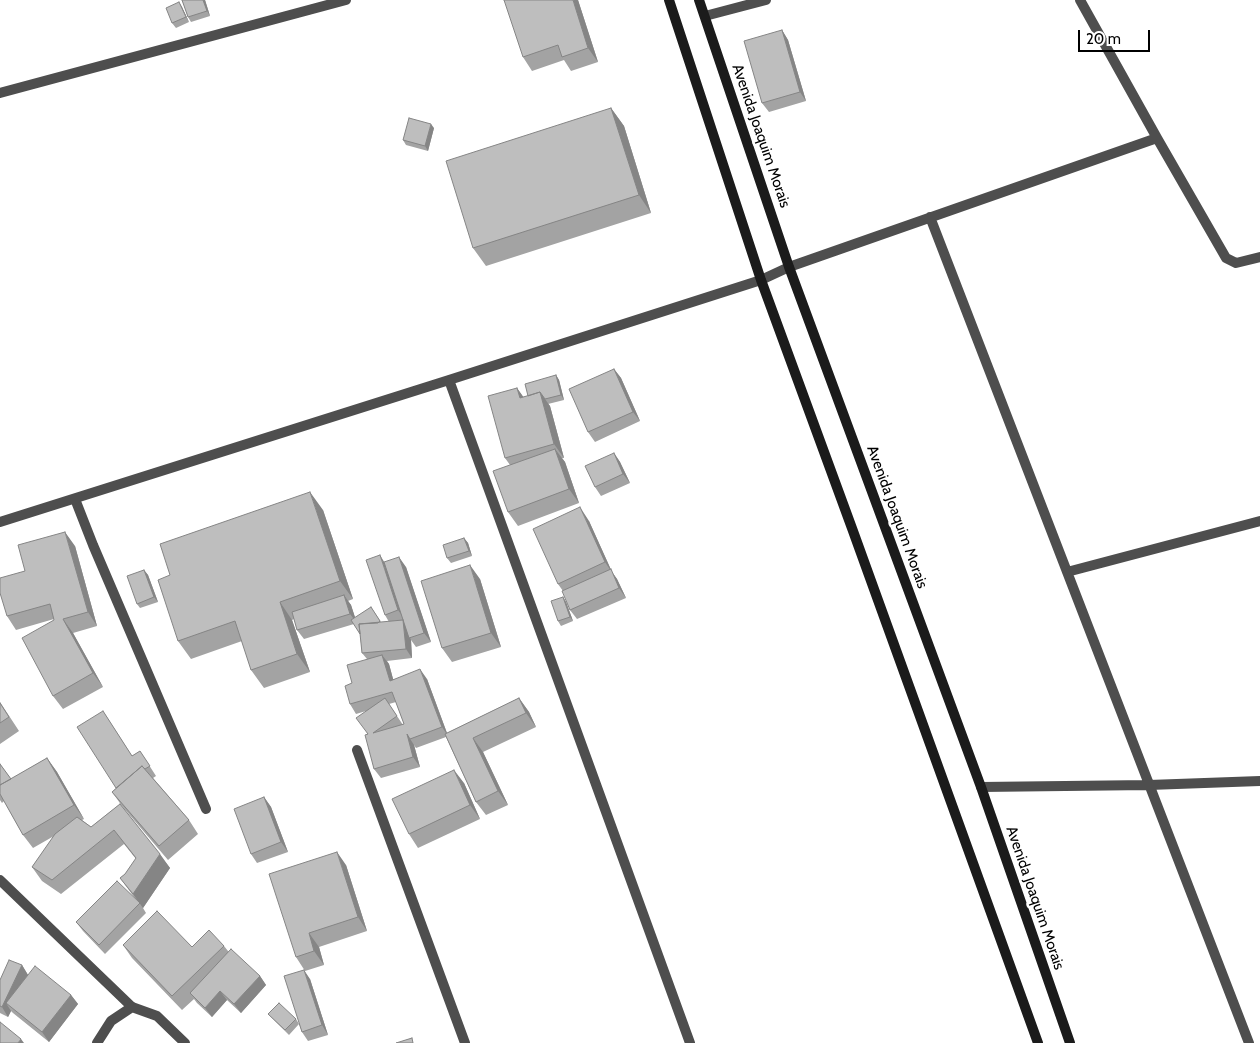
<!DOCTYPE html>
<html>
<head>
<meta charset="utf-8">
<style>
	body { margin:0 }
	#map { position:relative; width:1260px; height:1043px; overflow:hidden; background:#fff; font-family:Cabin,sans-serif }
	canvas { display:block }
	.scale { position:absolute; left:1078px; top:30px; width:72px; height:22px; box-sizing:border-box; border:2px solid #000; border-top:0; padding-left:6px; font-size:15px; line-height:18px; white-space:nowrap; color:#000; -webkit-text-stroke:4px #fff; paint-order:stroke }
</style>
</head>
<body>
<div id="map">
<canvas width="1260" height="1043"></canvas>
<div class="scale">20 m</div>
</div>
<script>
const c = document.querySelector('canvas').getContext('2d');
c.lineJoin = 'round';
function poly(rows) {
  const path = new Path2D();
  for (const r of rows) {
    path.moveTo(r[0], r[1]);
    for (let i = 2; i < r.length; i += 2) path.lineTo(r[i], r[i + 1]);
  }
  return path;
}
function strokePath(path, color, width, dash) {
  c.strokeStyle = color;
  c.lineWidth = width;
  c.lineCap = dash ? 'butt' : 'round';
  c.setLineDash(dash || []);
  c.stroke(path);
}
function fillPath(path, color) {
  c.fillStyle = color;
  c.fill(path, 'evenodd');
}
function drawText(font, color, halo, rows, align = 'center') {
  c.font = font + ' Cabin,sans-serif';
  c.lineWidth = 5;
  c.setLineDash([]);
  c.textBaseline = 'middle';
  c.strokeStyle = halo;
  c.fillStyle = color;
  for (const [text, x, y, turn = 0] of rows) {
    c.save();
    c.translate(x, y);
    c.rotate((+turn || 0) * Math.PI / 180);
    c.textAlign = isNaN(turn) ? turn : align;
    if (halo) c.strokeText(text, 0, 0);
    c.fillText(text, 0, 0);
    c.restore();
  }
}
strokePath(poly([
	[75,499,93,545,206,809],
	[357,750,465,1043],
	[0,880,132,1007]
]), '#4e4e4e', 10);
strokePath(poly([
	[1080,0,1157,138,1226,258,1236,263,1260,257],
	[705,16,766,0],
	[0,93,346,0],
	[930,217,1249,1043],
	[449,380,690,1043],
	[0,522,449,380,761,280,789,267,1157,138],
	[1067,572,1260,521],
	[981,787,1149,785,1260,781],
	[97,1043,111,1021,132,1007,157,1016,185,1043]
]), '#4e4e4e', 10);
strokePath(poly([
	[669,0,761,280,853,531,1038,1043],
	[699,0,789,267,981,787,1070,1043]
]), '#1b1b1b', 10);
fillPath(poly([
	[182,0,205,0,210,16,191,22,188,17],
	[578,0,598,62,571,71,564,60,532,71,523,57],
	[179,2,182,7,189,22,176,28,172,23],
	[782,30,788,40,806,101,769,112,762,103],
	[611,108,624,126,651,213,486,266,473,248],
	[434,128,428,151,406,145,403,140],
	[614,369,621,378,640,421,595,442,588,432],
	[556,375,559,380,564,400,548,404,550,406,564,458,562,458,565,462,579,503,518,526,508,512,510,465,505,458,517,388,523,397,528,396],
	[614,453,620,462,630,483,601,496,595,487],
	[323,510,353,599,348,601,351,605,355,618,371,607,381,622,389,622,385,615,385,562,406,567,431,642,416,647,411,640,412,658,387,661,389,664,393,679,427,679,447,733,519,698,529,712,536,727,483,752,508,805,486,815,476,802,446,737,416,748,414,745,420,767,381,778,374,769,367,734,366,711,356,714,350,704,352,683,367,659,362,653,360,634,354,624,304,639,297,630,294,619,292,620,310,672,264,688,251,670,242,641,191,659,178,641,170,575],
	[396,702,404,724,403,725,389,704],
	[589,521,612,572,617,579,626,598,577,619,570,610,563,591,558,584],
	[464,538,468,543,472,556,451,563,447,558],
	[75,546,97,626,73,633,103,687,63,709,53,696,54,619,16,630,7,616,25,571],
	[144,570,148,575,158,602,140,608,137,604],
	[480,579,501,647,452,662,442,648],
	[563,597,566,602,573,621,561,626,558,621],
	[0,702,19,731,0,744],
	[103,711,132,756,140,751,156,776,153,778,189,820,198,834,168,860,122,806,112,792,116,788],
	[47,758,57,772,84,819,82,820,91,827,120,804,170,868,143,908,146,913,105,954,83,931,76,922,137,901,120,878,125,874,136,859,124,844,61,894,42,881,32,867,54,836,33,848,23,835,4,801,2,803,0,800,0,764,11,779],
	[464,783,480,819,418,848,409,834],
	[264,797,271,807,288,852,257,863,251,854],
	[346,865,367,931,319,947,324,965,305,971,296,957],
	[123,945,192,947,224,946,228,951,260,976,266,985,241,1013,227,1000,212,1017,197,1003,194,999,182,1010,132,958],
	[22,965,28,975,71,995,78,1004,49,1042,13,1013,11,1011,8,1017,0,1013,0,980],
	[310,979,328,1035,308,1041,302,1032,299,1024,289,1035,268,1014,296,1019,299,1024]
]), '#a3a3a3');
fillPath(poly([
	[203,0,205,0,210,16,207,11],
	[573,0,578,0,598,62,588,48],
	[179,2,182,7,189,22,186,17],
	[782,30,788,40,806,101,800,92],
	[611,108,624,126,651,213,639,195],
	[431,124,434,128,428,151,425,146],
	[614,369,621,378,640,421,633,412],
	[556,375,559,380,564,400,561,395],
	[517,388,527,402,520,398],
	[540,392,550,406,564,458,554,444],
	[555,449,565,462,579,503,569,489],
	[614,453,620,462,630,483,623,474],
	[310,492,323,510,353,599,340,581],
	[580,507,589,521,612,572,617,579,626,598,619,588,613,574,605,562],
	[65,532,75,546,97,626,88,612],
	[464,538,468,543,472,556,469,551],
	[380,555,386,565,405,620,398,610],
	[399,557,406,567,431,642,424,633],
	[470,565,480,579,501,647,491,633],
	[144,570,148,575,158,602,154,597],
	[344,595,351,605,357,623,350,614],
	[563,597,566,602,573,621,570,617],
	[280,602,292,620,310,672,297,654],
	[63,619,73,633,103,687,93,673],
	[403,620,411,640,412,658,406,649],
	[382,655,389,664,396,690,390,681],
	[420,669,427,679,448,736,442,727],
	[519,698,529,712,536,727,526,713],
	[407,734,414,745,420,767,413,757],
	[473,738,483,752,508,805,498,791],
	[47,758,57,772,84,819,74,805],
	[454,770,464,783,480,819,470,805],
	[264,797,271,807,288,852,281,842],
	[337,852,346,865,367,931,358,917],
	[160,854,170,868,143,908,133,894],
	[309,933,319,947,324,965,314,951],
	[22,965,28,975,6,1003,11,1011,8,1017,2,1007],
	[304,970,310,979,328,1035,322,1025],
	[260,976,266,985,241,1013,234,1004],
	[220,991,227,1000,212,1017,205,1008],
	[71,995,78,1004,49,1042,42,1032],
	[21,1039,24,1043,18,1043]
]), '#858585');
const building = poly([
	[182,0,203,0,207,11,188,17,182,0],
	[504,0,573,0,588,48,562,57,558,45,523,57,504,0],
	[179,2,186,17,172,23,166,8,179,2],
	[782,30,800,92,762,103,744,41,782,30],
	[611,108,639,195,473,248,446,161,611,108],
	[409,118,431,124,425,146,403,140,409,118],
	[614,369,633,412,588,432,569,389,614,369],
	[556,375,561,395,545,399,540,392,528,396,525,384,556,375],
	[517,388,520,398,540,392,554,444,505,458,488,396,517,388],
	[555,449,569,489,508,512,493,471,555,449],
	[614,453,623,474,595,487,585,466,614,453],
	[310,492,340,581,280,602,297,654,251,670,235,621,178,641,158,580,170,575,160,544,310,492],
	[580,507,605,562,558,584,533,529,580,507],
	[65,532,88,612,63,619,93,673,53,696,22,638,54,620,50,604,7,616,0,593,0,578,25,571,18,545,65,532],
	[464,538,469,551,447,558,443,545,464,538],
	[380,555,398,610,385,615,366,560,380,555],
	[399,557,424,633,409,638,384,562,399,557],
	[470,565,491,633,442,648,421,581,470,565],
	[611,569,619,588,570,610,562,591,611,569],
	[144,570,154,597,137,604,127,576,144,570],
	[344,595,350,614,297,630,292,612,344,595],
	[563,597,570,617,558,621,551,601,563,597],
	[371,607,380,621,378,623,359,624,360,634,351,620,371,607],
	[403,620,406,649,362,653,359,624,403,620],
	[382,655,390,681,420,669,442,727,410,739,407,734,413,757,374,769,365,735,368,734,356,718,385,698,397,716,373,733,404,724,392,692,350,704,345,686,352,683,347,665,382,655],
	[519,698,526,713,473,738,498,791,476,802,445,734,519,698],
	[0,703,9,717,0,723,0,703],
	[103,711,132,756,140,751,150,766,145,769,142,766,116,788,77,727,103,711],
	[47,758,74,805,23,835,0,794,0,785,47,758],
	[0,764,11,779,0,785,0,764],
	[142,766,189,820,159,846,112,792,142,766],
	[454,770,470,805,409,834,392,799,454,770],
	[264,797,281,842,251,854,234,809,264,797],
	[120,804,160,854,133,894,120,878,125,874,136,858,114,830,52,880,32,867,55,834,77,817,91,827,120,804],
	[337,852,358,917,309,933,314,951,296,957,269,874,337,852],
	[117,881,140,903,99,945,76,922,117,881],
	[157,911,192,947,209,930,224,946,172,996,123,945,157,911],
	[231,949,260,976,234,1004,220,991,205,1008,190,993,231,949],
	[9,960,22,965,2,1007,0,1006,0,980,9,960],
	[35,966,71,995,42,1032,6,1003,35,966],
	[304,970,322,1025,302,1032,284,976,304,970],
	[279,1003,296,1019,285,1030,268,1014,279,1003],
	[0,1022,21,1039,18,1043,0,1043,0,1022],
	[412,1038,413,1043,396,1043,412,1038]
]);
fillPath(building, '#bebebe');
strokePath(building, '#858585', 1);
drawText('15px', '#000', '#fff', [
	["Avenida Joaquim Morais",761,136,71],
	["Avenida Joaquim Morais",897,517,70],
	["Avenida Joaquim Morais",1035,898,71]
]);
</script>
</body>
</html>
